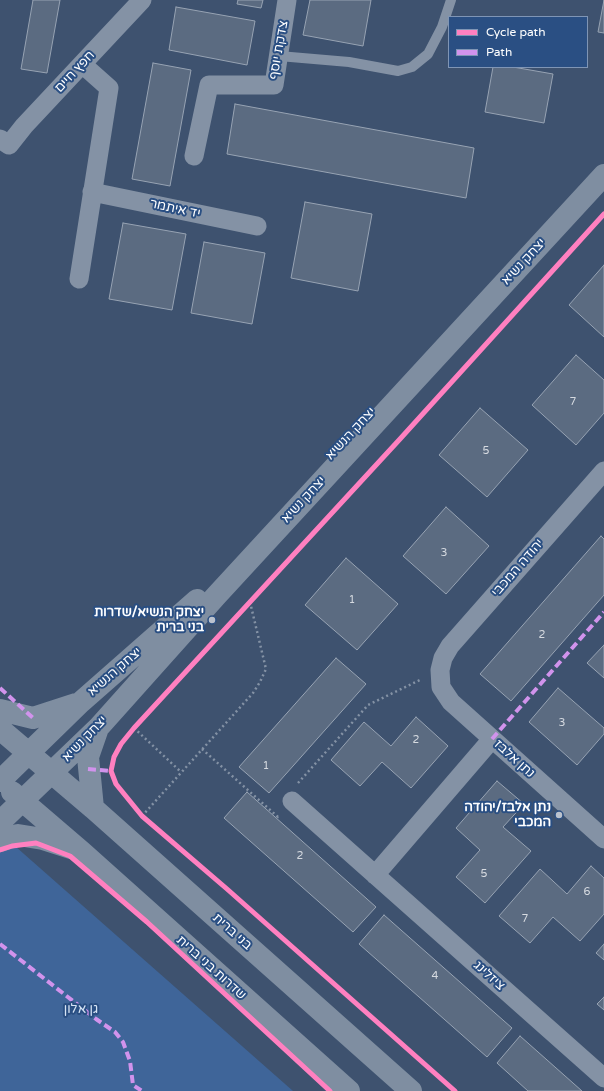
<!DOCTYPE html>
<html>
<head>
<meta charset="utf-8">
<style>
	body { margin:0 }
	#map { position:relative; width:604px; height:1091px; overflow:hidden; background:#3e526f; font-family:"Varela Round",sans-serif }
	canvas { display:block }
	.legend { position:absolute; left:448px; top:16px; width:140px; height:52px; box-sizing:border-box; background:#2a4f83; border:1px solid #7f95b5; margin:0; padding:5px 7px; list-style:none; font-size:12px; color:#fff }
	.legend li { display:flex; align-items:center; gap:8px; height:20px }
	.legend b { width:20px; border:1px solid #7f95b5 }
</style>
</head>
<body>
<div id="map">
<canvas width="604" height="1091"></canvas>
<ul class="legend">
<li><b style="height:5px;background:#ff80c0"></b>Cycle path</li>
<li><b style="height:5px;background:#d193ec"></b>Path</li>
</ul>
</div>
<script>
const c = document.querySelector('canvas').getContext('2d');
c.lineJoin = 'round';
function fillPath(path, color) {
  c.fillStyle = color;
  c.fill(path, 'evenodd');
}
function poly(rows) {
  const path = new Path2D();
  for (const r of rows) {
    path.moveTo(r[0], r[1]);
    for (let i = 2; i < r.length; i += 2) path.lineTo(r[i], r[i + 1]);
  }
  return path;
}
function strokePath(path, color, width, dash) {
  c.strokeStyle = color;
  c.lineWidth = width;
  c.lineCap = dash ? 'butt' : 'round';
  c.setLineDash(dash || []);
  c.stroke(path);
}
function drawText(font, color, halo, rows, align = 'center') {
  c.font = font + ' "Varela Round",Heebo,sans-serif';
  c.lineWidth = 4;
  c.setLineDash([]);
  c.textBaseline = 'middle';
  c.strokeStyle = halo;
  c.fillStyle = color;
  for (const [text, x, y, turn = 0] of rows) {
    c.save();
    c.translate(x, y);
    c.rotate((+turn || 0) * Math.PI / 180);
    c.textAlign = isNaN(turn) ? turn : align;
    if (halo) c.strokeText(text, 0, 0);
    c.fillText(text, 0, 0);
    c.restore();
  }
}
fillPath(poly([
	[7,839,293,1091,0,1091,0,845]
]), '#3f6599');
const building = poly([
	[33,0,60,0,47,73,21,69,33,0],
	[238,0,263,0,261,8,237,4,238,0],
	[310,0,371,0,363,46,303,35,310,0],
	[604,0,604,33,598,32,604,0],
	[176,7,255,21,247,65,169,50,176,7],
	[153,63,191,70,170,186,132,179,153,63],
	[493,67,513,67,553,74,544,123,485,112,493,67],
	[235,104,474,148,466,198,227,154,235,104],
	[305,202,372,214,358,291,291,278,305,202],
	[123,223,186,234,172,310,109,299,123,223],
	[204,242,265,253,252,324,191,313,204,242],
	[604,265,604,337,569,305,604,265],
	[576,355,604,380,604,413,576,445,532,405,576,355],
	[480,408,528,450,487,497,439,455,480,408],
	[446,507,489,546,446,594,403,556,446,507],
	[601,536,604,539,604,595,511,701,480,674,601,536],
	[346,558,398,604,357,650,305,605,346,558],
	[604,645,604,678,587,663,604,645],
	[336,658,366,684,269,793,239,767,336,658],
	[558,688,604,728,604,734,577,765,529,722,558,688],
	[416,717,448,746,411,788,382,762,360,786,331,760,364,722,391,746,416,717],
	[497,781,524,804,503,827,531,851,485,903,456,877,480,850,456,828,497,781],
	[247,792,376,907,353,932,224,818,247,792],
	[591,866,604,878,604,914,580,941,553,917,530,943,499,916,540,869,567,894,591,866],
	[384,915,512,1028,487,1057,359,944,384,915],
	[604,944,604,960,596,953,604,944],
	[604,997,604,1010,597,1004,604,997],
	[520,1036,582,1091,528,1091,497,1063,520,1036]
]);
fillPath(building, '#5b6b81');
strokePath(building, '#97a3b3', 1);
strokePath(poly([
	[134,728,181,772],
	[202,749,278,817,280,815],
	[298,783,368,705,422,679],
	[142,816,253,693,260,682,266,669,250,602]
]), '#8492a5', 2.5, [2, 3]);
strokePath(poly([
	[279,56,349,62,398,71,412,67,428,54,442,27,451,0]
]), '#8492a5', 10);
strokePath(poly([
	[0,139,9,145,24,126,142,0],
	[194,156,209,85,274,85,287,0],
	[92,192,257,226],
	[79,279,109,88,82,64],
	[604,471,450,646,443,658,440,670,441,687,451,702,604,839],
	[292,801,604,1078],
	[375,875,492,739]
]), '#8492a5', 19);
strokePath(poly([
	[0,710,33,718,76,704],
	[0,729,93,808,411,1091],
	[0,781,81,702,197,600],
	[12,792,82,852,349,1091],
	[93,808,88,757,97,731],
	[0,822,98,728,216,596,604,175],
	[0,841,18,835,43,839,71,848]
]), '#7f8ea1', 22);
strokePath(poly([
	[0,688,33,718],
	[492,739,604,612],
	[88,769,111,771],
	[0,944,96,1019,115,1032,123,1042,130,1061,133,1085,142,1091]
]), '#d193ec', 4, [8, 4]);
strokePath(poly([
	[0,850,12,846,36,843,70,856,147,922,330,1091],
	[455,1091,227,889,142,816,116,784,111,771,114,757,121,744,134,728,400,439,604,214]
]), '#ff80c0', 5);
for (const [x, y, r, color] of [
	[212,620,4,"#bbc2cd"],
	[559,815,4,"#bbc2cd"]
]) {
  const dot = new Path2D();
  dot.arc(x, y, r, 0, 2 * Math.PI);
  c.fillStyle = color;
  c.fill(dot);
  strokePath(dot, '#2a4f83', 1.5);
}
drawText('11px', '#d6dae0', null, [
	["7",573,402],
	["5",486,451],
	["3",444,553],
	["1",352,600],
	["2",542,635],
	["3",562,723],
	["2",416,740],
	["1",266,766],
	["2",300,856],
	["5",484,874],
	["6",587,892],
	["7",525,919],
	["4",435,976]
]);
drawText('13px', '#fff', '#2a4f83', [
	["צדקת יוסף",279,50,-80],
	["חפץ חיים",75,72,-47],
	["יד איתמר",175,209,12],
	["יצחק נשיא",524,262,-47],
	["יצחק הנשיא",351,434,-47],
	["יצחק נשיא",304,500,-47],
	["יהודה המכבי",518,568,-49],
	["יצחק הנשיא",115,672,-41],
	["יצחק נשיא",85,739,-46],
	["נתן אלבז",514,759,42],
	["בני ברית",232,932,42],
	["שדרות בני ברית",211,968,42],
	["ציזלינג",489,976,42]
]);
drawText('bold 13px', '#fff', '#2a4f83', [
	["יצחק הנשיא/שדרות",204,613],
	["בני ברית",204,628],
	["נתן אלבז/יהודה",551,808],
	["המכבי",551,823]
], 'right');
drawText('13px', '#d6e4f5', '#2a4f83', [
	["גן אלון",81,1010]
]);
</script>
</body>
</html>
